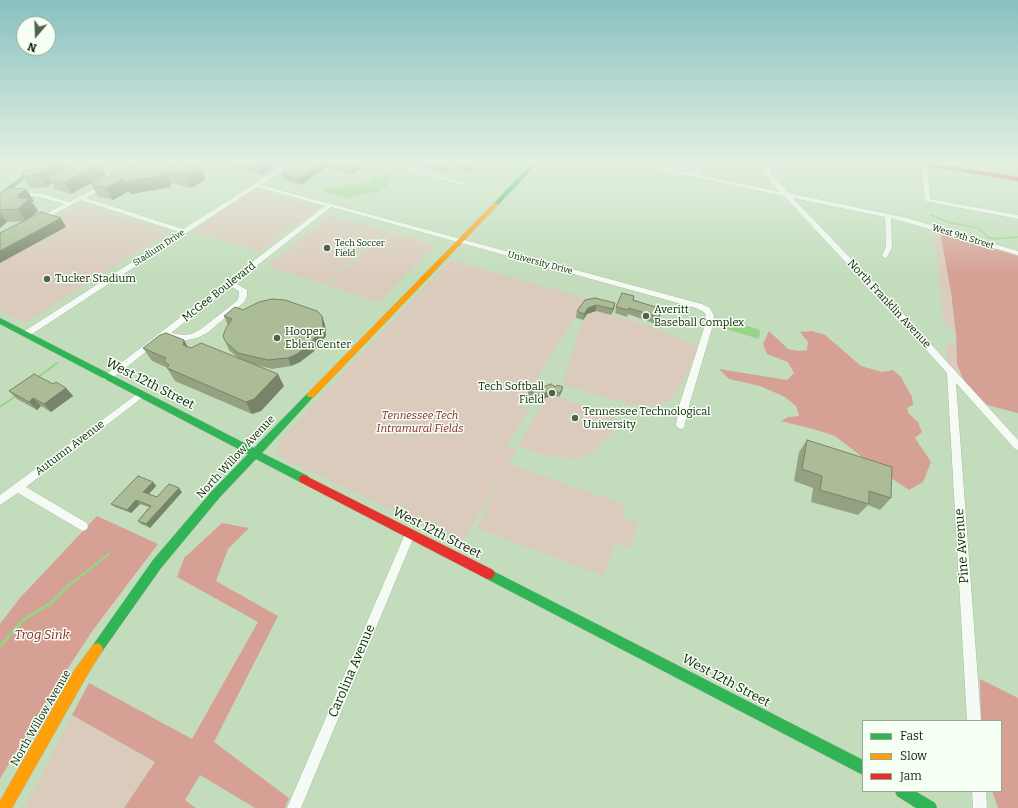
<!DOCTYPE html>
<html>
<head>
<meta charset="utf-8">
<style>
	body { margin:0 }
	#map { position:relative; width:1018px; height:808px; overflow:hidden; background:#c3ddbc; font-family:Bitter,serif }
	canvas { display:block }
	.legend { position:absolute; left:862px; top:720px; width:140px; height:72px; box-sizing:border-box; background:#f5fff3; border:1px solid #9aa797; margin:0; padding:5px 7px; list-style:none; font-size:12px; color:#11220c }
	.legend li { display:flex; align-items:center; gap:8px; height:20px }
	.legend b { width:20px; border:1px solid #9aa797 }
	.north { position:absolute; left:16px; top:16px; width:40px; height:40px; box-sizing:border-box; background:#f5fff3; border:1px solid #9aa797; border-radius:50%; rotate:199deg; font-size:11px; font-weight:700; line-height:16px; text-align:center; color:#11220c }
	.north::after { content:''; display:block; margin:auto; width:14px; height:18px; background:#4f634a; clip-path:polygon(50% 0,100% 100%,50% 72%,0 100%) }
</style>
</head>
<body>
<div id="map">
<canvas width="1018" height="808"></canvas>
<ul class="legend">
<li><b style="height:5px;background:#30b455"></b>Fast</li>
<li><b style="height:5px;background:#ff9f0a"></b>Slow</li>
<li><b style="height:5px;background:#e5322d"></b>Jam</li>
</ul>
<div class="north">N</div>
</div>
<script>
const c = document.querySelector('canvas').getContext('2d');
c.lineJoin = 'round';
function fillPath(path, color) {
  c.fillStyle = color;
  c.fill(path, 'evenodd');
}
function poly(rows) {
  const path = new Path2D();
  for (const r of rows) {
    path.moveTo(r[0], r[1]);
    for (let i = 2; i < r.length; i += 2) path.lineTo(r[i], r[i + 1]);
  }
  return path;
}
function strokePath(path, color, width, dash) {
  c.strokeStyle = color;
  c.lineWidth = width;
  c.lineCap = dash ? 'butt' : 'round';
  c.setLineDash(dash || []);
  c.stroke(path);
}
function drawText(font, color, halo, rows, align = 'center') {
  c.font = font + ' Bitter,serif';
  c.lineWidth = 3;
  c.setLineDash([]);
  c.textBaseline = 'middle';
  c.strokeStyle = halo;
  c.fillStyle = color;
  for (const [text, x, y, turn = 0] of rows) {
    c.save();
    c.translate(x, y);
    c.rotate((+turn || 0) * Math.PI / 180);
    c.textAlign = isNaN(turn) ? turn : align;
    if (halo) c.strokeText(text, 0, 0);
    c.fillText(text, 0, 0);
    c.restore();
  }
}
fillPath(poly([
	[253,190,256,190,319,208,302,222,299,221,259,252,193,231],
	[81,203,170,231,28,321,23,322,0,311,0,247],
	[330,215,384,230,325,284,267,266],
	[932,230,940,232,950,288,956,334,943,322,939,269],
	[386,231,435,245,379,302,327,285],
	[450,260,586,298,520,406,529,410,507,446,517,450,508,464,626,505,622,517,638,523,630,549,615,543,604,576,476,528,504,473,462,543,284,459,277,453,280,440],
	[596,311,648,325,699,347,678,392,660,406,634,405,562,385,583,320,587,314],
	[946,343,955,344,957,364,964,381,948,365],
	[554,395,618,419,613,432,596,450,584,457,571,458,542,455,518,446,545,398],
	[72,715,155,762,124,808,24,808]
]), '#dbcbbd');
fillPath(poly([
	[940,232,1018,256,1018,413,987,405,964,381,957,364,956,334,951,292],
	[769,331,788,349,798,351,807,350,808,342,800,332,812,331,825,335,861,366,882,372,893,370,901,377,912,397,913,405,907,408,909,414,918,422,922,432,915,438,931,462,923,482,909,490,879,470,835,436,817,430,781,421,788,417,799,416,796,406,785,397,760,386,729,379,719,369,787,380,794,373,788,362,767,354,763,344],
	[97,516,158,544,93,630,45,703,0,779,0,624,19,599],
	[222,523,249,528,228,549,216,581,278,616,214,742,289,798,285,808,255,808,200,775,185,800,196,808,124,808,155,762,72,715,89,683,192,739,258,622,177,577,184,558],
	[980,679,1018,698,1018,808,998,808,992,791,1001,791,1001,721,981,721]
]), '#d7a094');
fillPath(poly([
	[375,168,384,169,390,175,388,185,379,191,349,198,320,190,370,182,376,176,382,175],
	[723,318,757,329,760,331,759,339,726,329,722,321]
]), '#96d487');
strokePath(poly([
	[931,215,951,223,978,228,988,237,994,239,1018,237]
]), '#96d487', 1.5);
strokePath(poly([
	[37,378,57,363],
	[0,407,17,395]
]), '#96d487', 2);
strokePath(poly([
	[68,586,109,554]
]), '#96d487', 2.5);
strokePath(poly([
	[0,646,23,620,51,603,69,585]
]), '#96d487', 3);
const street = poly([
	[62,162,93,162,90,164,65,164,62,162],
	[289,162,295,162,261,185,702,304,710,308,714,316,713,325,689,406,684,428,681,429,678,428,676,425,679,406,705,325,706,316,704,312,696,308,331,207,235,283,247,290,247,296,244,302,207,333,197,338,183,341,165,337,110,380,104,380,103,378,104,376,325,206,257,187,29,336,23,336,22,334,23,332,179,232,81,200,41,221,37,221,37,219,64,204,39,197,16,194,16,192,40,193,69,202,105,183,108,185,107,186,86,198,183,229,289,162],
	[230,286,239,291,239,296,237,301,201,329,192,334,183,335,171,333,230,286],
	[381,162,389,162,468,184,463,185,381,162],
	[624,162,633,162,694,174,700,162,706,162,699,175,780,192,764,174,766,162,772,162,770,174,789,193,907,218,1018,251,1018,255,891,218,892,247,888,256,885,258,882,256,886,247,885,217,793,198,899,309,1018,440,1018,450,1015,449,956,383,981,721,967,721,947,373,893,313,784,196,624,162],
	[921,162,927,162,930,199,1018,215,1018,219,925,201,921,162],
	[140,392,143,393,144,395,143,397,26,487,87,523,88,526,87,529,83,531,79,529,18,493,0,505,0,495,140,392],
	[410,529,414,531,415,534,301,808,287,808,405,534,406,531,410,529],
	[972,791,986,791,987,808,973,808,972,791]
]);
const fast = poly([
	[41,162,47,162,0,198,0,193,41,162],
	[533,162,539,162,498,205,494,205,494,203,533,162],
	[0,318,254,448,308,393,311,392,315,395,262,453,308,476,309,479,308,482,304,483,300,482,256,459,220,497,161,568,101,653,97,655,93,653,91,649,93,645,153,560,212,491,248,454,0,324,0,318],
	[489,569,863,760,863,775,485,578,483,574,485,570,489,569],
	[895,791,915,791,935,803,937,808,916,808,897,796,895,791]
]);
const slow = poly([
	[494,203,499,204,314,397,308,397,307,395,308,393,494,203],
	[97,643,101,645,103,649,101,653,85,679,12,808,0,808,0,801,75,669,93,645,97,643]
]);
const jam = poly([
	[912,162,923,162,1018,177,1018,181,915,164,912,162],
	[304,475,493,570,495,574,493,578,489,579,485,578,300,482,299,479,300,476,304,475]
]);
strokePath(street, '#a8bca3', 1);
strokePath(fast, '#a8bca3', 1);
strokePath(slow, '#a8bca3', 1);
strokePath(jam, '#a8bca3', 1);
fillPath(street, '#f6faf5');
fillPath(fast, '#30b455');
fillPath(slow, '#ff9f0a');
fillPath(jam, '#e5322d');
fillPath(poly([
	[38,162,65,162,68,167,99,164,106,175,71,194,55,189,52,183,47,187,30,188,21,174],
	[148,162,167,162,168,164,206,179,191,188,171,183,171,187,131,194,129,191,113,200,98,196,91,184],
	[209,162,283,162,263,175],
	[300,162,362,162,363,167,353,175,326,168,301,185,283,180,281,174],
	[481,162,468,173,459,170,459,166],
	[425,164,450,164,450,168,444,173,426,168],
	[26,189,34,201,32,202,38,211,29,218,66,227,24,221,7,222,0,228,0,194],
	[634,296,634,300,662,309,660,316,656,324,628,314,627,317,615,313,616,307],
	[585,300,615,303,614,309,611,315,596,311,587,314,583,320,576,318,577,311],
	[243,310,322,316,325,325,326,336,313,352,300,362,291,366,272,369,256,365,284,386,261,411,252,414,175,381,167,368,168,368,152,361,143,348,187,346,191,348,238,358,229,350,225,341,228,325,224,316],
	[53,384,66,388,73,396,51,412,41,406,37,410,17,399,9,391],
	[543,387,562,391,559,397,554,395,545,398,543,401,528,396,528,391,542,391],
	[807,440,891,498,880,510,868,505,858,515,811,502,813,488,794,481,799,452],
	[153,482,156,486,149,494,157,497,182,492,150,528,141,524,138,521,149,507,140,504,131,513,115,507,111,504]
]), '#94a281');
fillPath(poly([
	[56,162,65,162,69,168,48,177,52,183,47,187,39,175],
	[267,162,283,162,263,175,260,166],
	[324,162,326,168,301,185,299,179],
	[362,162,363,167,353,175,352,169],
	[476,162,481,162,468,173,468,169],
	[99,164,106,175,71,194,64,182],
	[450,164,450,168,444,173,444,169],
	[201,167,206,179,191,188,185,176],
	[165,171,171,183,171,187,131,194,129,191,113,200,106,188,124,178],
	[26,189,34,201,32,202,38,211,26,221,18,209,17,196],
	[0,213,7,222,0,228],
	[61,218,66,227,0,263,0,251],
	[615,303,614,309,611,315],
	[596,305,596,311,587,314,583,320,584,314,588,308],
	[662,309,660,316,656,324,658,317],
	[322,316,325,325,326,336,313,352,300,362,291,366,288,358],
	[184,340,191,353,183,345],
	[278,374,284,386,261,411,252,414,246,402],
	[563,387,562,391,559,397,560,393],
	[66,388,73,396,51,412,44,404],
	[555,391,554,395,545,398,543,401,543,397,545,393],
	[33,398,41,406,37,410,29,402],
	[153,482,156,486,147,496,143,492],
	[179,488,182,492,150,528,146,524],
	[136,500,140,504,131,513,127,510]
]), '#788469');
const building = poly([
	[34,162,56,162,39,175,22,176,24,174,21,174,34,162],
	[79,162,92,162,99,164,64,182,48,177,79,162],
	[144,162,166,162,165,164,185,163,201,167,185,176,165,171,165,175,124,182,124,178,106,188,91,184,119,171,129,169,130,165,144,162],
	[242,162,267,162,260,166,242,162],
	[300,162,362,162,352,169,324,162,299,179,281,174,300,162],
	[428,162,441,162,450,164,444,169,425,164,428,162],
	[464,162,476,162,468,169,459,166,464,162],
	[8,188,26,189,17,196,22,196,18,198,29,199,18,209,0,210,0,194,8,188],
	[41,212,61,218,0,251,0,233,41,212],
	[622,293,634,296,633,300,662,309,658,317,629,308,628,310,616,307,622,293],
	[595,298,615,303,613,309,596,305,588,308,584,314,577,311,585,300,595,298],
	[272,299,285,300,317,311,322,316,323,328,310,343,297,354,288,358,268,360,238,353,225,341,223,336,226,328,232,319,224,316,235,307,243,310,259,302,272,299],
	[166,333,184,340,183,345,191,348,201,343,278,374,254,399,246,402,167,368,169,365,164,361,166,358,143,348,160,335,166,333],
	[34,374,53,384,56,382,66,388,44,404,33,398,29,402,9,391,34,374],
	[551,384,555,387,557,385,563,387,560,393,555,391,545,393,543,397,528,391,544,391,543,387,551,384],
	[807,440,892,467,891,498,869,491,869,504,820,490,822,476,802,469,807,440],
	[138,476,153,482,143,492,157,497,169,484,179,488,146,524,138,521,151,506,136,500,127,510,111,504,138,476]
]);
fillPath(building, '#acbc96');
strokePath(building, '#788469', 1);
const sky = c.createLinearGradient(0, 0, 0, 275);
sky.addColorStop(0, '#87c1c1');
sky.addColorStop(0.59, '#e4f0e1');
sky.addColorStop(1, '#e4f0e100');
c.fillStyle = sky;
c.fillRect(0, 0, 1018, 275);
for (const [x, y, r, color] of [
	[327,248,4,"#4f634a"],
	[47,279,4,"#4f634a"],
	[646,316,4,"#4f634a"],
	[277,338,4,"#4f634a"],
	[552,393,4,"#4f634a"],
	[575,418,4,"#4f634a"]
]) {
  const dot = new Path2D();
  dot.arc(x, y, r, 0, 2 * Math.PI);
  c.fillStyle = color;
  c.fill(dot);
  strokePath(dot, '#f5fff3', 1.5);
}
drawText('9px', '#11220c', '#f5fff3', [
	["West 9th Street",963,237,17],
	["Stadium Drive",159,248,-33],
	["University Drive",540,263,15]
]);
drawText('9px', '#11220c', '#f5fff3', [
	["Tech Soccer",335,243],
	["Field",335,253]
], 'left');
drawText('11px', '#11220c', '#f5fff3', [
	["Tucker Stadium",55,279],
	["Averitt",654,310],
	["Baseball Complex",654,323],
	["Hooper",285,332],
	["Eblen Center",285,345],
	["Tech Softball",544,387,"right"],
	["Field",544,400,"right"],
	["Tennessee Technological",583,412],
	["University",583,425]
], 'left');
drawText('11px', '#11220c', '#f5fff3', [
	["McGee Boulevard",219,292,-38],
	["North Franklin Avenue",889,304,47],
	["Autumn Avenue",70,448,-37],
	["North Willow Avenue",236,457,-47],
	["North Willow Avenue",41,718,-60]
]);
drawText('italic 11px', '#902330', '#f5fff3', [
	["Tennessee Tech",420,416],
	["Intramural Fields",420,429]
]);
drawText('13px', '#11220c', '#f5fff3', [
	["West 12th Street",150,384,27],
	["West 12th Street",437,533,27],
	["Pine Avenue",962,546,-94],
	["Carolina Avenue",352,671,-67],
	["West 12th Street",726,681,28]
]);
drawText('italic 13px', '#902330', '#f5fff3', [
	["Trog Sink",42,635]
]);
</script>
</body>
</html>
